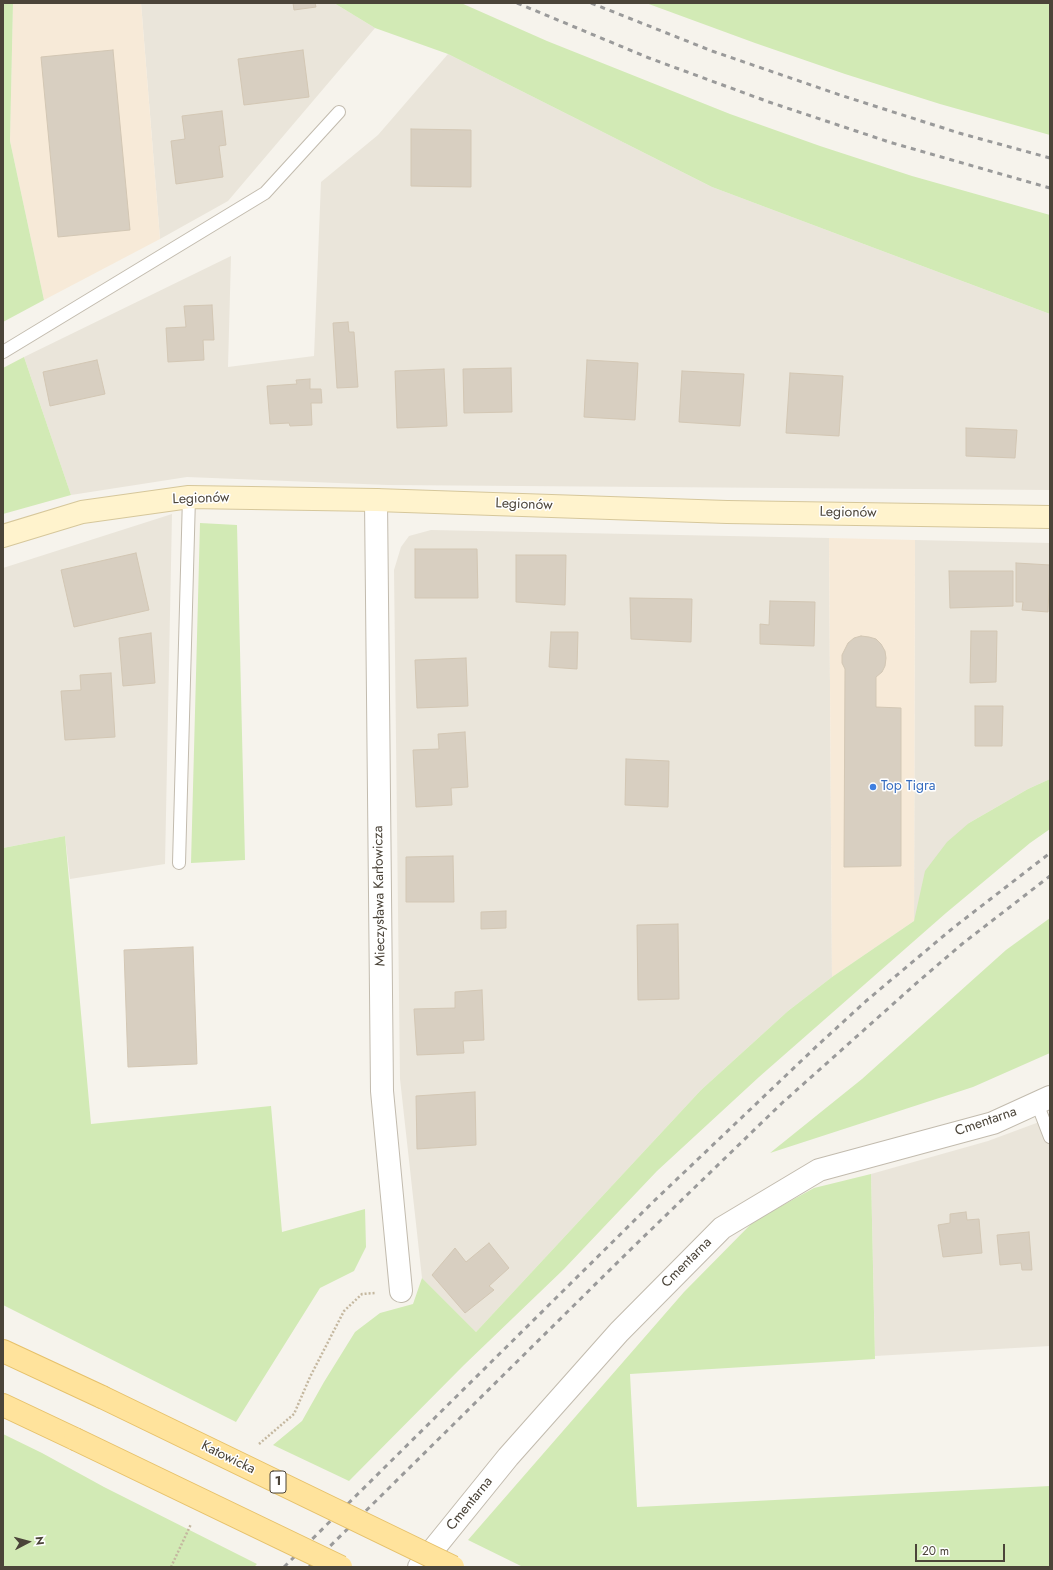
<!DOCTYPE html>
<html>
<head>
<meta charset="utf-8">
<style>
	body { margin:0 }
	#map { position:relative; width:1053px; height:1570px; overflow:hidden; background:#f6f3ec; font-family:Jost,sans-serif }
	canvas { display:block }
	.frame { position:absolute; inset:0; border:4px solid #4b4439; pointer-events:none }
	.north { position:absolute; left:8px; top:1522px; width:40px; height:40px; -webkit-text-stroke:3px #fff; paint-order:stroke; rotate:84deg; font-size:11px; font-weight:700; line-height:16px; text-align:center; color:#4b4439 }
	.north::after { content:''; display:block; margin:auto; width:14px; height:18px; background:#4b4439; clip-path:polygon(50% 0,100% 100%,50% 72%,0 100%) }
	.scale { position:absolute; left:915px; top:1544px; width:90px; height:18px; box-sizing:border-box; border:2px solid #4b4439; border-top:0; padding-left:5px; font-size:12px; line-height:14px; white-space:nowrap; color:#4b4439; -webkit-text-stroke:3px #fff; paint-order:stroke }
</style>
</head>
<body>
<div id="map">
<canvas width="1053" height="1570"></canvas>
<div class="frame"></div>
<div class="north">N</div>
<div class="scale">20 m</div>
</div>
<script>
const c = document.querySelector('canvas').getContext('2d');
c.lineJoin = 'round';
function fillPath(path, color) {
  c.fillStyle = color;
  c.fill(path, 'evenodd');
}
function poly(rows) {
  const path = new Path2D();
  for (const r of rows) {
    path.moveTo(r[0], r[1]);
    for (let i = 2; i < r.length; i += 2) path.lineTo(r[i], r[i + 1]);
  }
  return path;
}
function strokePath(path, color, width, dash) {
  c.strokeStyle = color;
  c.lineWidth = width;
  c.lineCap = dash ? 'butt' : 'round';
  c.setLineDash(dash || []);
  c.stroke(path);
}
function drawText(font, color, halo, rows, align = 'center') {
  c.font = font + ' Jost,sans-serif';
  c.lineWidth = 3;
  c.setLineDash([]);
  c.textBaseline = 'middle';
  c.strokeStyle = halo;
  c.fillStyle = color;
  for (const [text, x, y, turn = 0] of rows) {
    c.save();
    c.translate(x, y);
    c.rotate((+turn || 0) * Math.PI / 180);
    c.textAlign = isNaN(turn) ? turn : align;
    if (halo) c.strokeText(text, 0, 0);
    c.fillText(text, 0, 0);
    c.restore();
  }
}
fillPath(poly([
	[141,3,334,3,375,28,228,201,160,239],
	[448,54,712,187,1050,314,1050,490,388,485,187,477,71,495,24,357,231,256,228,367,314,356,321,182,378,135],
	[172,514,165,864,70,879,65,836,3,848,3,568],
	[431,530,829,538,832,977,788,1011,701,1090,476,1332,422,1278,400,1079,394,570,401,547,409,536],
	[915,540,1050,543,1050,779,1028,789,969,823,914,921],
	[1050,1118,1050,1346,875,1356,871,1174,988,1141]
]), '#eae5da');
fillPath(poly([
	[13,3,141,3,160,239,44,300,10,141],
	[829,538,915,540,914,921,832,977]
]), '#f7ead8');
fillPath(poly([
	[3,3,13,3,10,141,44,300,3,322],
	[334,3,461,3,547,41,730,114,820,146,912,176,1050,215,1050,314,712,187,448,54,375,28],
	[646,3,1050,3,1050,135,940,104,845,74,755,43],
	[24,357,71,495,3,514,3,368],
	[200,523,237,525,245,860,191,863],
	[1050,779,1050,829,1030,843,946,913,759,1077,657,1171,564,1269,464,1365,349,1481,273,1445,302,1421,324,1382,355,1332,380,1313,413,1304,422,1278,476,1332,701,1090,788,1011,832,977,914,921,925,871,947,842,969,823,1028,789],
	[65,836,91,1124,271,1106,282,1232,365,1209,366,1247,354,1271,320,1288,236,1422,3,1305,3,848],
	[1050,918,1050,1053,973,1087,770,1153,862,1079,1006,950],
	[871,1174,875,1359,630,1374,637,1507,1050,1486,1050,1567,523,1567,468,1540,684,1292,754,1221,814,1188],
	[3,1434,42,1453,104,1487,257,1564,254,1567,3,1567]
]), '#d2eab5');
const building = poly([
	[293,3,315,3,316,7,294,10,293,3],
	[113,50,130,230,58,237,41,57,113,50],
	[303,50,309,97,244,105,238,59,303,50],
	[222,111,226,145,219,146,223,177,176,184,171,141,185,139,182,116,222,111],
	[411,129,471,130,471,187,411,186,411,129],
	[212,305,214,340,203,340,204,360,168,362,166,328,186,327,184,306,212,305],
	[348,322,349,332,354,332,358,387,337,388,333,323,348,322],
	[97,360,105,394,50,406,43,372,97,360],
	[587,360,638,363,635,420,584,417,587,360],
	[511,368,512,412,464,413,463,369,511,368],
	[444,369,447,426,397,428,395,371,444,369],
	[682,371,744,374,740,426,679,422,682,371],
	[790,373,843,376,839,436,786,433,790,373],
	[310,379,310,389,321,389,322,403,311,403,312,425,290,426,289,423,270,424,267,386,297,384,296,380,310,379],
	[966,428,1017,430,1015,458,966,456,966,428],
	[415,549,477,549,478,598,415,598,415,549],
	[136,553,149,610,74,627,61,570,136,553],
	[516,555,566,555,565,605,516,602,516,555],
	[1016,563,1050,565,1048,612,1022,610,1023,602,1016,602,1016,563],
	[949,571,1013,571,1013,606,950,608,949,571],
	[630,598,692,599,691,642,631,639,630,598],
	[770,601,815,602,814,646,760,644,760,624,769,625,770,601],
	[971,631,997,631,996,682,970,683,971,631],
	[551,632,578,632,577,669,549,667,551,632],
	[151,633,155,683,123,686,119,638,151,633],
	[861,636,869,637,876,639,881,644,885,651,886,658,885,666,882,672,876,677,876,707,901,708,901,866,844,867,845,669,842,663,842,655,848,643,854,638,861,636],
	[466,658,468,706,417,708,415,660,466,658],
	[111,673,115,737,65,740,61,691,81,690,80,675,111,673],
	[975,706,1003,706,1002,746,975,746,975,706],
	[465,732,468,787,451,788,452,805,416,807,413,750,439,749,438,734,465,732],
	[626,759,669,761,668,807,625,805,626,759],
	[453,856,454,902,406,902,406,857,453,856],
	[506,911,506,928,481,929,481,912,506,911],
	[678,924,679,999,638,1000,637,925,678,924],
	[193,947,197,1064,128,1067,124,950,193,947],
	[482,990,484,1040,463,1041,464,1053,417,1055,414,1009,455,1008,455,992,482,990],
	[475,1092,476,1145,417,1149,416,1096,475,1092],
	[966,1212,967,1220,979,1219,982,1253,943,1257,938,1225,950,1223,950,1214,966,1212],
	[1029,1232,1032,1270,1022,1270,1021,1263,1000,1265,997,1235,1029,1232],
	[489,1243,509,1268,489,1286,494,1290,465,1313,432,1275,455,1248,466,1262,489,1243]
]);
fillPath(building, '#d8cfc1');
strokePath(building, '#d3c7b4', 1);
const lane = poly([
	[3,352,265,193,339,112],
	[179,863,189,497],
	[1037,1103,1050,1137]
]);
const street = poly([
	[376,500,382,1091,401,1291],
	[419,1567,508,1457,619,1332,722,1228,819,1170,993,1123,1050,1097]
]);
const secondary = poly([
	[3,536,82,512,189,497,376,500,727,512,1050,517]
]);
const primary = poly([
	[3,1351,102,1397],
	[3,1405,75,1439]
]);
strokePath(lane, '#c2bbae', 14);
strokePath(street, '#c2bbae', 24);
strokePath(secondary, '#d6c79b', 24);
strokePath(primary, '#e6c16a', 24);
strokePath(poly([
	[259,1444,294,1414,310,1377,344,1311,362,1294,375,1293],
	[171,1567,191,1524]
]), '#c4b79f', 2.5, [2, 2]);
strokePath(lane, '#fff', 12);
strokePath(street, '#fff', 22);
strokePath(secondary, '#fff3cd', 22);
strokePath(primary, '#ffe39c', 22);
strokePath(poly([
	[517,3,649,58,769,102,889,142,1050,188],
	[591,3,712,51,840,95,959,133,1050,158],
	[284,1567,654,1201,819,1044,866,1001,953,928,1050,853],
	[309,1567,629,1251,781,1104,920,980,962,944,1050,876]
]), '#9a9a9a', 3, [5, 5]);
const primaryBridge = poly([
	[102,1397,453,1567],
	[75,1439,341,1567]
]);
strokePath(primaryBridge, '#e6c16a', 24, []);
strokePath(primaryBridge, '#ffe39c', 22);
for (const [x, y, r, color] of [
	[873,787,4,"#3f7fe0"]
]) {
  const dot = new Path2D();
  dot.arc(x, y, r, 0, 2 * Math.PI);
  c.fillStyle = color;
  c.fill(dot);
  strokePath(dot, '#fff', 1.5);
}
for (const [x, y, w] of [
	[278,1482,16]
]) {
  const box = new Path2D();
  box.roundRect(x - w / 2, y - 11, w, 22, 3);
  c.fillStyle = '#fff';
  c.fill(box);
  strokePath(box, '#4b4439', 1);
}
drawText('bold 13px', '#4b4439', null, [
	["1",278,1482]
]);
drawText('14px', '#4b4439', '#fff', [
	["Legionów",201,499,-2],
	["Legionów",524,505,2],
	["Legionów",848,513,1],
	["Mieczysława Karłowicza",380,896,-91],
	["Cmentarna",986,1122,-19],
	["Cmentarna",687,1263,-45],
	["Katowicka",228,1458,26],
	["Cmentarna",470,1504,-51]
]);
drawText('14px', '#366cbe', '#fff', [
	["Top Tigra",881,787]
], 'left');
</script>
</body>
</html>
